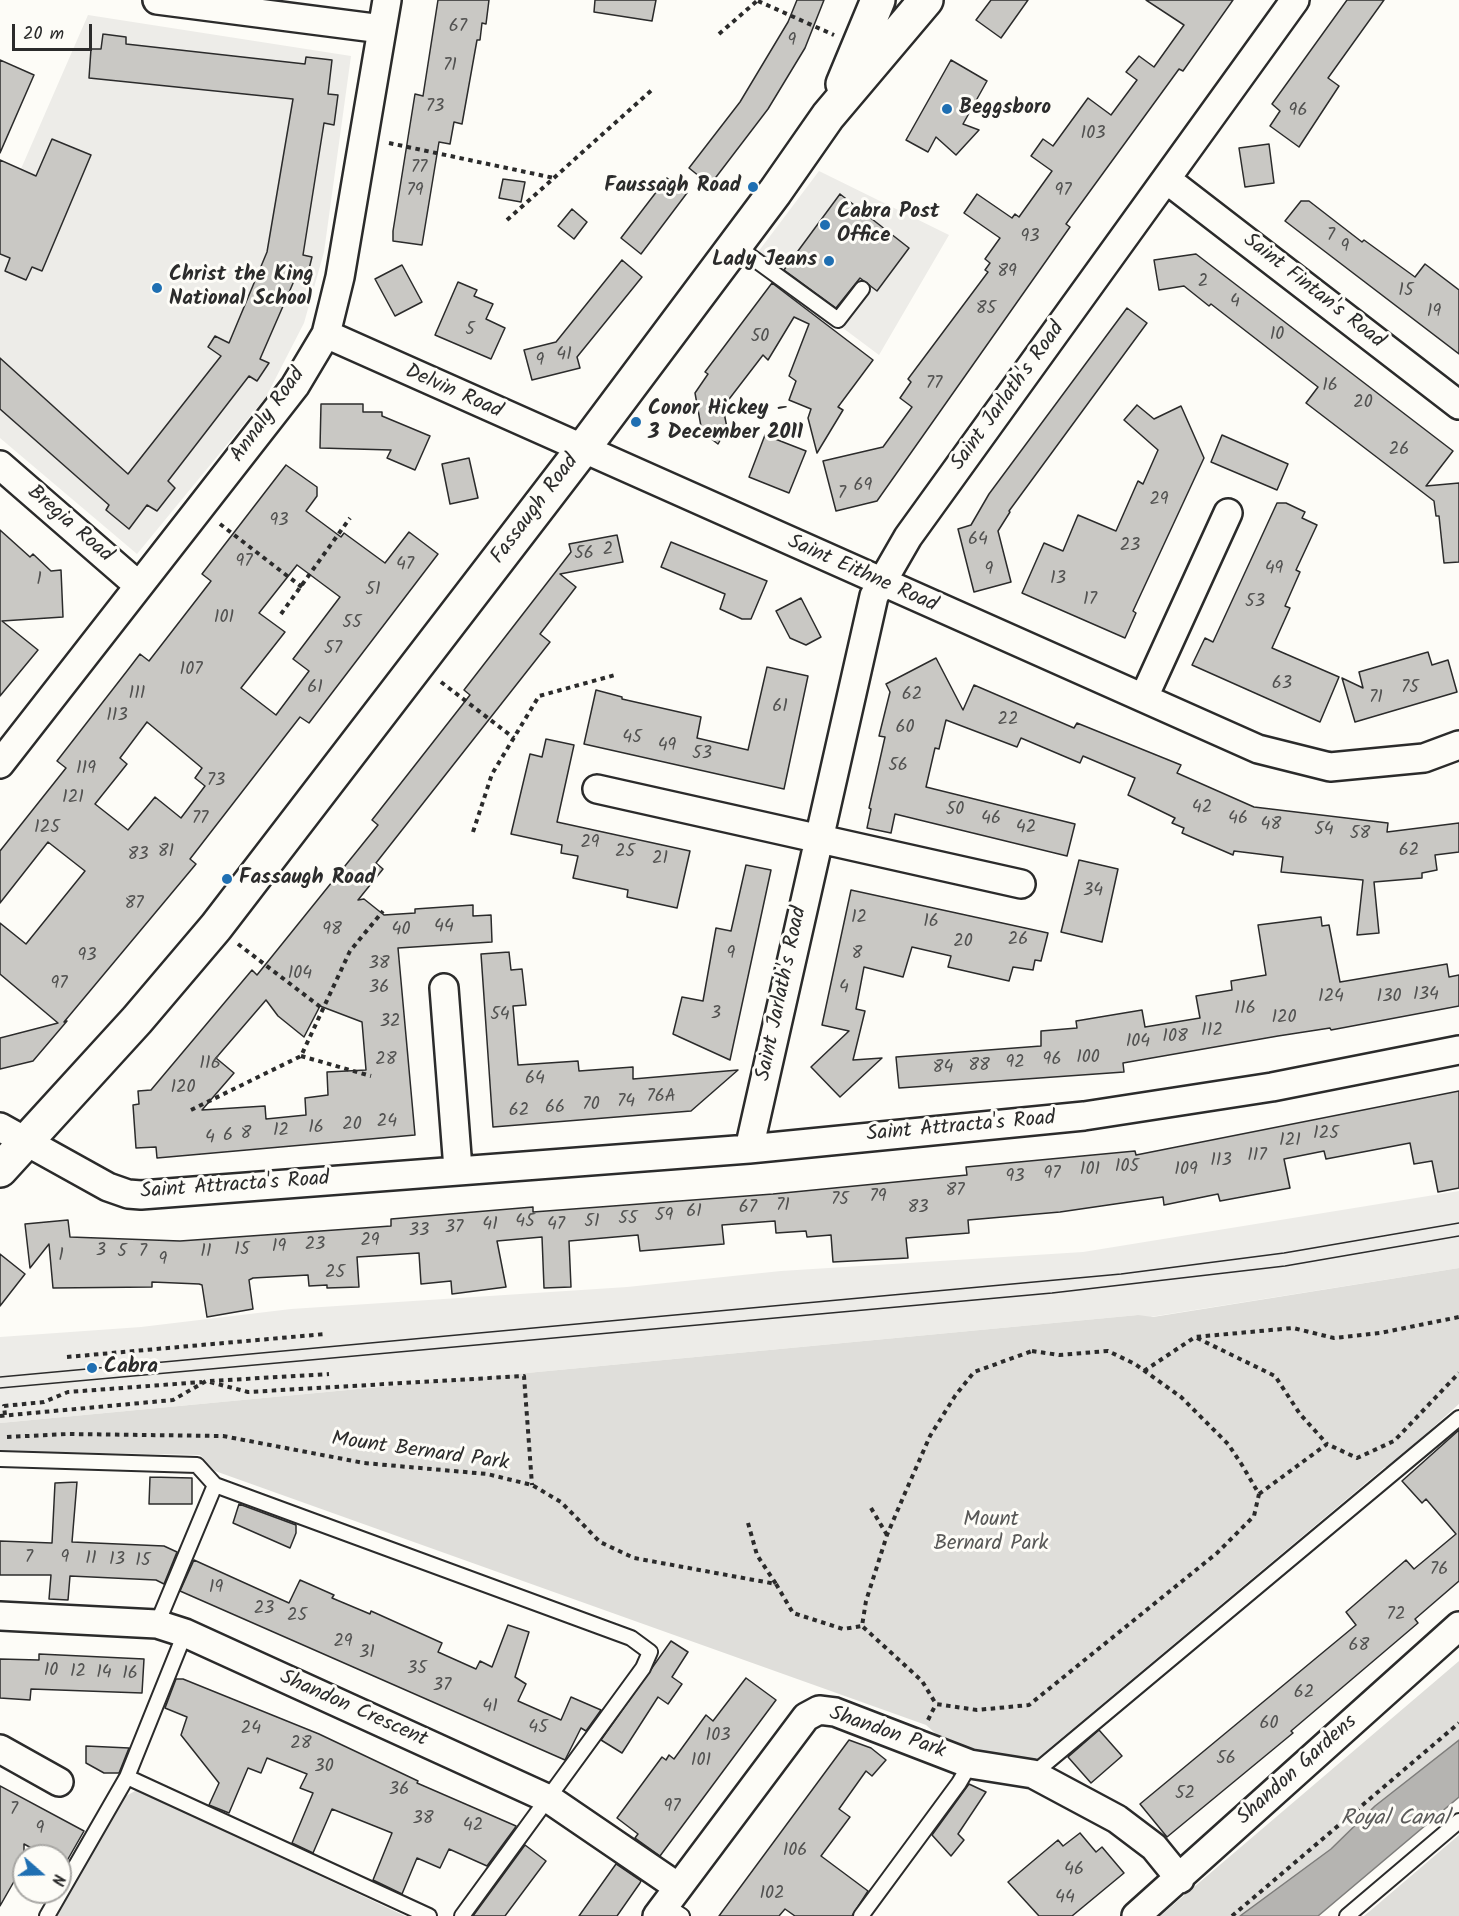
<!DOCTYPE html>
<html>
<head>
<meta charset="utf-8">
<style>
	body { margin:0 }
	#map { position:relative; width:1459px; height:1916px; overflow:hidden; background:#fdfcf7; font-family:Kalam,sans-serif }
	canvas { display:block }
	.north { position:absolute; left:12px; top:1844px; width:60px; height:60px; box-sizing:border-box; background:#fdfcf7; border:2px solid #a9a8a5; border-radius:50%; rotate:110deg; font-size:16px; font-weight:700; line-height:24px; text-align:center; color:#2b2b2b }
	.north::after { content:''; display:block; margin:auto; width:21px; height:27px; background:#1f6fb2; clip-path:polygon(50% 0,100% 100%,50% 72%,0 100%) }
	.scale { position:absolute; left:12px; top:24px; width:80px; height:27px; box-sizing:border-box; border:3px solid #2b2b2b; border-top:0; padding-left:8px; font-size:18px; line-height:21px; white-space:nowrap; color:#2b2b2b; -webkit-text-stroke:4px #fdfcf7; paint-order:stroke }
</style>
</head>
<body>
<div id="map">
<canvas width="1459" height="1916"></canvas>
<div class="north">N</div>
<div class="scale">20 m</div>
</div>
<script>
const c = document.querySelector('canvas').getContext('2d');
c.lineJoin = 'round';
function fillPath(path, color) {
  c.fillStyle = color;
  c.fill(path, 'evenodd');
}
function poly(rows) {
  const path = new Path2D();
  for (const r of rows) {
    path.moveTo(r[0], r[1]);
    for (let i = 2; i < r.length; i += 2) path.lineTo(r[i], r[i + 1]);
  }
  return path;
}
function strokePath(path, color, width, dash) {
  c.strokeStyle = color;
  c.lineWidth = width;
  c.lineCap = dash ? 'butt' : 'round';
  c.setLineDash(dash || []);
  c.stroke(path);
}
function drawText(font, color, halo, rows, align = 'center') {
  c.font = font + ' Kalam,sans-serif';
  c.lineWidth = 6;
  c.setLineDash([]);
  c.textBaseline = 'middle';
  c.strokeStyle = halo;
  c.fillStyle = color;
  for (const [text, x, y, turn = 0] of rows) {
    c.save();
    c.translate(x, y);
    c.rotate((+turn || 0) * Math.PI / 180);
    c.textAlign = isNaN(turn) ? turn : align;
    if (halo) c.strokeText(text, 0, 0);
    c.fillText(text, 0, 0);
    c.restore();
  }
}
fillPath(poly([
	[88,15,351,56,324,252,304,323,266,397,137,554,0,438,0,217],
	[819,171,949,235,879,355,752,260],
	[1459,1191,1459,1268,1144,1318,1138,1315,0,1423,0,1337,141,1327,291,1309,627,1287,781,1271,1083,1252]
]), '#edece8');
fillPath(poly([
	[1459,1268,1459,1404,1388,1468,1385,1467,1033,1762,1004,1762,945,1742,926,1725,215,1471,200,1455,0,1451,0,1423,1138,1315,1153,1317],
	[1459,1661,1459,1741,1375,1806,1331,1849,1240,1916,1160,1916],
	[137,1790,405,1916,56,1916,124,1797],
	[1459,1835,1459,1916,1364,1916,1370,1911]
]), '#dfdeda');
const water = poly([
	[1459,1740,1459,1797,1318,1916,1240,1916,1331,1849,1375,1806,1459,1740]
]);
fillPath(water, '#b5b4b1');
strokePath(water, '#7e7d7b', 1.5);
const building = poly([
	[438,0,489,0,486,24,482,23,480,40,477,40,462,124,454,122,450,144,439,142,422,245,393,241,393,231,415,94,423,96,438,0],
	[595,0,656,0,652,21,594,12,595,0],
	[797,0,824,0,805,48,768,109,710,185,689,168,740,102,788,22,797,0],
	[991,0,1028,0,1001,38,976,20,991,0],
	[1146,0,1233,0,1183,71,1179,69,1066,224,1070,227,877,501,836,511,823,461,883,447,912,407,900,398,911,382,908,379,988,272,985,270,990,263,985,259,1000,238,964,213,977,194,1012,218,1015,214,1019,217,1052,171,1031,156,1043,139,1053,146,1088,98,1111,115,1137,80,1126,72,1139,56,1154,67,1184,25,1146,0],
	[1347,0,1384,0,1328,78,1339,86,1299,147,1270,126,1280,111,1272,104,1347,0],
	[103,34,126,37,126,44,305,64,306,57,332,60,328,94,338,95,334,125,324,123,303,255,312,257,307,277,297,274,260,359,269,363,257,381,249,376,168,481,175,488,157,511,147,505,129,529,106,510,109,505,0,409,0,358,128,474,221,356,208,347,215,336,229,343,267,252,293,99,89,78,91,49,101,49,103,34],
	[0,60,34,75,0,153,0,60],
	[951,60,987,81,963,124,979,130,956,155,936,137,928,152,906,140,951,60],
	[52,139,91,155,42,271,32,267,26,280,5,271,10,258,0,254,0,160,36,176,52,139],
	[1269,144,1274,183,1245,187,1239,148,1269,144],
	[667,178,687,193,641,254,621,238,667,178],
	[503,179,525,182,521,202,499,198,503,179],
	[840,194,909,248,877,291,860,278,836,308,784,270,840,194],
	[1301,201,1309,201,1362,242,1364,240,1415,277,1425,264,1459,290,1459,354,1285,221,1301,201],
	[572,209,587,222,574,239,558,226,572,209],
	[1196,254,1453,451,1426,486,1459,483,1459,562,1444,563,1439,516,1436,516,1434,501,1306,403,1318,387,1211,304,1209,306,1184,286,1159,290,1154,260,1196,254],
	[622,260,642,277,577,357,580,368,532,380,524,350,556,342,622,260],
	[402,265,422,302,395,316,375,279,402,265],
	[458,282,477,290,474,296,493,304,486,319,505,328,491,359,435,335,458,282],
	[772,283,873,360,838,407,843,410,817,453,808,418,811,409,789,400,796,381,789,376,809,324,794,317,768,360,763,355,723,407,727,428,718,444,702,432,695,393,708,374,705,372,772,283],
	[1127,308,1147,323,1009,511,1010,512,998,531,1011,582,974,592,958,529,971,525,989,494,1127,308],
	[321,404,363,404,363,412,382,412,382,416,430,436,415,470,387,458,391,450,320,448,321,404],
	[1137,405,1154,419,1181,406,1204,458,1133,611,1136,613,1125,638,1022,593,1044,543,1063,551,1078,515,1116,531,1138,481,1143,484,1158,450,1124,420,1137,405],
	[765,435,806,451,789,493,749,477,765,435],
	[1222,435,1288,464,1277,490,1211,462,1222,435],
	[469,458,478,498,450,504,442,464,469,458],
	[286,465,317,487,317,496,306,511,341,537,344,533,385,563,409,532,438,554,309,723,300,717,190,859,196,864,64,1022,67,1021,33,1061,0,1069,0,1038,58,1023,0,974,0,923,26,944,85,871,48,842,0,903,0,851,66,768,57,761,127,671,140,654,149,661,211,581,202,574,286,465],
	[297,565,340,597,293,659,309,671,276,715,241,688,285,632,259,613,297,565],
	[147,722,202,768,195,778,205,786,181,818,155,797,128,830,95,804,127,764,120,758,147,722],
	[1277,503,1286,503,1305,512,1302,518,1317,525,1296,570,1300,572,1285,606,1290,608,1272,648,1339,677,1320,722,1192,665,1205,638,1213,642,1277,503],
	[0,530,30,557,33,554,51,571,61,570,63,617,2,621,38,650,0,696,0,530],
	[617,535,623,562,560,574,576,587,540,634,550,642,376,863,383,869,358,900,364,899,384,915,415,913,415,909,473,905,473,916,491,915,492,942,398,948,415,1135,157,1158,156,1147,136,1148,133,1105,139,1104,138,1091,151,1090,252,970,257,975,378,825,372,820,470,695,464,690,571,552,569,544,617,535],
	[266,1000,278,1016,304,1037,320,1006,362,1022,366,1070,327,1072,328,1095,305,1098,306,1115,266,1119,265,1106,202,1110,234,1073,216,1058,266,1000],
	[671,542,767,581,751,619,742,619,720,609,725,594,661,567,671,542],
	[801,598,821,637,806,645,790,638,776,611,801,598],
	[1428,652,1432,665,1448,660,1457,692,1355,722,1342,678,1363,688,1359,672,1428,652],
	[936,658,963,710,974,685,1074,728,1077,723,1181,765,1177,773,1254,807,1388,823,1387,832,1459,823,1459,852,1435,855,1437,870,1422,873,1422,878,1374,882,1379,933,1357,935,1363,880,1281,872,1283,857,1234,851,1233,855,1182,833,1184,828,1172,823,1175,818,1128,795,1135,778,1083,756,1080,763,1021,738,1017,747,946,720,939,749,935,748,926,787,1075,824,1067,856,895,814,891,833,867,828,871,809,869,808,885,737,879,736,890,692,886,684,936,658],
	[767,667,808,676,784,789,584,744,596,690,622,697,622,699,701,717,697,738,748,750,767,667],
	[546,739,574,745,557,822,690,851,677,908,627,897,628,890,573,878,578,856,561,853,562,845,511,834,530,754,542,757,546,739],
	[1079,860,1118,869,1102,942,1061,932,1079,860],
	[746,865,771,870,730,1060,673,1034,682,997,703,1001,716,928,731,931,746,865],
	[851,890,1048,933,1041,961,1035,960,1033,970,1013,967,1009,981,948,967,951,956,912,947,903,977,864,967,856,1009,865,1011,853,1060,882,1058,840,1097,811,1067,849,1031,822,1025,851,890],
	[1321,917,1322,926,1329,925,1340,982,1447,964,1449,977,1459,975,1459,1006,1331,1030,1330,1028,1278,1036,1123,1063,1124,1072,899,1088,896,1057,1041,1046,1041,1031,1077,1028,1076,1021,1142,1010,1145,1027,1200,1018,1196,996,1232,990,1231,981,1266,975,1258,925,1321,917],
	[509,952,511,970,522,969,526,1005,513,1006,518,1065,578,1061,579,1071,633,1067,633,1079,738,1070,691,1111,493,1127,481,954,509,952],
	[1459,1091,1459,1188,1438,1192,1432,1161,1414,1164,1410,1143,1326,1159,1324,1151,1284,1159,1290,1188,1220,1201,1218,1194,1164,1205,1163,1197,1060,1212,968,1220,969,1233,906,1238,908,1258,833,1262,831,1235,807,1237,806,1231,776,1233,775,1221,722,1225,724,1244,640,1251,638,1235,569,1241,571,1287,544,1288,542,1237,497,1241,506,1287,452,1294,451,1281,421,1284,419,1253,357,1257,359,1287,327,1288,327,1285,309,1286,308,1275,253,1278,249,1280,253,1309,207,1317,202,1285,199,1284,152,1282,152,1287,53,1288,49,1244,30,1268,25,1224,68,1220,70,1237,180,1241,391,1226,391,1219,533,1207,533,1212,773,1194,967,1175,966,1167,1135,1151,1136,1155,1459,1091],
	[0,1254,25,1274,0,1306,0,1254],
	[1459,1430,1459,1581,1415,1619,1418,1623,1291,1731,1293,1733,1167,1837,1140,1804,1356,1625,1346,1612,1406,1560,1414,1569,1456,1534,1426,1499,1422,1503,1402,1481,1459,1430],
	[150,1477,192,1478,192,1504,149,1504,150,1477],
	[77,1482,72,1542,164,1546,177,1552,164,1584,156,1580,70,1576,68,1600,49,1599,51,1575,0,1575,0,1541,52,1543,55,1483,77,1482],
	[239,1504,296,1525,296,1533,290,1548,233,1523,239,1504],
	[194,1560,289,1603,300,1580,334,1595,332,1598,370,1614,371,1611,442,1643,438,1652,476,1669,480,1661,492,1667,508,1625,529,1632,515,1677,526,1684,518,1701,561,1720,571,1697,601,1710,586,1731,581,1728,565,1760,180,1591,194,1560],
	[671,1641,688,1652,672,1677,682,1684,668,1704,658,1697,622,1753,601,1740,671,1641],
	[39,1654,144,1659,142,1693,31,1689,30,1700,0,1698,0,1659,39,1660,39,1654],
	[746,1678,776,1700,660,1856,635,1838,638,1834,617,1818,662,1757,666,1760,669,1755,674,1759,706,1715,713,1721,746,1678],
	[176,1679,183,1679,319,1734,418,1781,417,1783,516,1826,515,1828,487,1866,449,1849,440,1868,417,1858,402,1894,373,1880,392,1833,332,1809,313,1853,292,1843,313,1793,300,1788,307,1774,267,1758,261,1773,248,1768,229,1813,209,1805,219,1783,181,1735,187,1717,165,1708,176,1679],
	[1099,1730,1122,1756,1091,1783,1068,1757,1099,1730],
	[849,1740,871,1748,886,1760,872,1776,866,1771,839,1809,850,1817,821,1856,868,1891,852,1916,795,1916,785,1909,779,1916,719,1916,849,1740],
	[86,1746,129,1748,119,1773,104,1773,86,1763,86,1746],
	[969,1784,986,1792,958,1834,964,1840,951,1856,932,1835,969,1784],
	[0,1786,84,1831,64,1866,60,1864,60,1856,46,1856,24,1844,24,1864,0,1906,0,1786],
	[1080,1833,1096,1852,1102,1847,1124,1873,1072,1916,1039,1916,1008,1882,1058,1840,1063,1846,1080,1833],
	[525,1845,546,1861,505,1916,473,1916,525,1845],
	[616,1864,641,1881,640,1883,617,1916,579,1916,616,1864]
]);
fillPath(building, '#c9c8c4');
strokePath(building, '#2b2b2b', 1.5);
const service = poly([
	[735,245,838,320,862,289],
	[0,1459,197,1465,215,1485,631,1638,650,1652,643,1668,462,1916],
	[157,1624,215,1485],
	[1033,1774,1459,1418],
	[127,1777,429,1916],
	[665,1905,682,1916],
	[47,1916,127,1777,185,1633],
	[861,1916,959,1783,970,1764],
	[1347,1916,1459,1821]
]);
const minor = poly([
	[157,0,382,29],
	[1166,179,1459,405],
	[326,334,1258,749,1330,767,1424,758,1459,745],
	[0,465,138,585],
	[1144,697,1228,513],
	[0,764,295,386,326,334,340,277,387,0],
	[597,789,1021,884],
	[444,988,458,1169],
	[0,1127,108,1187,128,1194,141,1195,749,1149,1084,1116,1272,1087,1459,1050],
	[749,1149,874,596,908,537,1295,0],
	[0,1616,157,1624,185,1633,549,1799,678,1887],
	[0,1749,59,1782],
	[657,1916,806,1717,819,1710,835,1712,970,1764,1033,1774,1117,1819,1154,1847,1180,1879],
	[1136,1916,1459,1626]
]);
const tertiary = poly([
	[843,84,878,0],
	[0,1170,137,1020,216,927,582,450,775,192,828,116,926,0]
]);
strokePath(service, '#2b2b2b', 18);
strokePath(minor, '#2b2b2b', 32);
strokePath(tertiary, '#2b2b2b', 38);
strokePath(poly([
	[758,1,834,35],
	[719,34,758,0],
	[389,143,554,178],
	[507,220,654,88],
	[220,524,303,588],
	[281,614,350,518],
	[441,682,514,738],
	[473,832,492,774,539,696,615,675],
	[238,944,323,1009],
	[301,1056,371,1076],
	[191,1110,301,1056,350,951,383,911],
	[1197,1338,1275,1376,1300,1414,1327,1444],
	[1032,1351,1059,1355,1108,1351,1135,1364,1181,1397,1228,1444,1242,1465,1259,1494,1254,1516,1217,1553,1029,1705,977,1710,936,1704,922,1681,862,1626,866,1601,887,1535,905,1493,930,1436,955,1396,974,1372,1032,1351],
	[67,1357,325,1334],
	[1144,1371,1195,1337,1293,1328,1334,1338,1380,1333,1459,1317],
	[210,1381,329,1374],
	[5,1415,4,1406,44,1402,68,1392,202,1382],
	[0,1416,173,1400,206,1381,248,1392,524,1376,532,1485],
	[7,1437,68,1434,223,1436,364,1463,487,1474,532,1485,561,1502,600,1542,634,1558,776,1584,793,1613,843,1629,862,1626],
	[1259,1494,1327,1444,1357,1458,1394,1441,1459,1373],
	[871,1508,887,1535],
	[748,1523,757,1555,776,1584],
	[928,1720,936,1704],
	[1232,1916,1459,1723]
]), '#2b2b2b', 4, [4.5, 4.5]);
strokePath(service, '#fdfcf7', 14);
strokePath(minor, '#fdfcf7', 27);
strokePath(tertiary, '#fdfcf7', 33);
strokePath(poly([
	[0,1377,1121,1274,1284,1253,1459,1223],
	[0,1388,1052,1293,1285,1266,1459,1236]
]), '#2b2b2b', 1.5);
for (const [x, y, r, color] of [
	[947,109,6,"#1f6fb2"],
	[753,187,6,"#1f6fb2"],
	[825,225,6,"#1f6fb2"],
	[829,261,6,"#1f6fb2"],
	[157,288,6,"#1f6fb2"],
	[636,422,6,"#1f6fb2"],
	[227,879,6,"#1f6fb2"],
	[92,1368,6,"#1f6fb2"]
]) {
  const dot = new Path2D();
  dot.arc(x, y, r, 0, 2 * Math.PI);
  c.fillStyle = color;
  c.fill(dot);
  strokePath(dot, '#fdfcf7', 2);
}
drawText('18px', '#525251', null, [
	["67",458,28],
	["9",792,42],
	["71",450,67],
	["73",435,108],
	["96",1298,112],
	["103",1093,135],
	["77",419,169],
	["79",415,192],
	["97",1063,192],
	["7",1331,237],
	["93",1030,238],
	["9",1345,248],
	["89",1007,273],
	["2",1203,283],
	["15",1406,292],
	["4",1235,303],
	["85",986,310],
	["19",1434,313],
	["5",470,331],
	["10",1277,336],
	["50",760,338],
	["41",564,356],
	["9",540,362],
	["77",934,385],
	["16",1330,387],
	["20",1363,404],
	["26",1399,451],
	["69",863,487],
	["7",842,495],
	["29",1159,501],
	["93",279,522],
	["64",978,541],
	["23",1130,547],
	["2",608,551],
	["56",584,555],
	["97",244,563],
	["47",405,566],
	["49",1274,570],
	["9",989,571],
	["13",1058,580],
	["1",39,581],
	["51",373,591],
	["17",1090,601],
	["53",1255,603],
	["101",224,619],
	["55",352,624],
	["57",333,650],
	["107",191,671],
	["63",1282,685],
	["61",315,689],
	["75",1410,689],
	["111",137,695],
	["62",912,696],
	["71",1376,699],
	["61",780,708],
	["113",117,717],
	["22",1008,721],
	["60",905,729],
	["45",632,739],
	["49",667,747],
	["53",702,755],
	["56",898,767],
	["119",86,770],
	["73",216,782],
	["121",73,799],
	["42",1202,809],
	["50",955,811],
	["77",200,820],
	["46",991,820],
	["46",1238,820],
	["48",1271,826],
	["125",47,829],
	["42",1026,829],
	["54",1324,831],
	["58",1360,835],
	["29",590,844],
	["62",1409,852],
	["81",166,853],
	["25",625,853],
	["83",138,856],
	["21",660,860],
	["34",1093,892],
	["87",134,905],
	["12",859,919],
	["16",931,923],
	["44",444,928],
	["98",332,931],
	["40",401,931],
	["26",1018,941],
	["20",963,943],
	["9",731,955],
	["8",857,955],
	["93",87,957],
	["38",379,965],
	["104",300,975],
	["97",59,985],
	["36",379,989],
	["4",844,989],
	["134",1426,996],
	["124",1331,998],
	["130",1389,998],
	["116",1245,1010],
	["3",716,1015],
	["54",500,1016],
	["120",1284,1019],
	["32",390,1023],
	["112",1212,1032],
	["108",1175,1038],
	["104",1138,1043],
	["100",1088,1059],
	["28",386,1061],
	["96",1052,1061],
	["92",1015,1064],
	["116",210,1065],
	["88",979,1067],
	["84",943,1069],
	["64",535,1080],
	["120",183,1089],
	["76A",661,1098],
	["74",626,1103],
	["70",591,1106],
	["66",555,1109],
	["62",519,1112],
	["24",387,1123],
	["20",352,1126],
	["16",316,1129],
	["12",281,1132],
	["8",246,1135],
	["125",1326,1135],
	["6",228,1137],
	["4",210,1139],
	["121",1290,1142],
	["117",1257,1157],
	["113",1221,1162],
	["105",1127,1168],
	["101",1090,1171],
	["109",1186,1171],
	["97",1052,1175],
	["93",1015,1178],
	["87",955,1192],
	["79",878,1198],
	["75",840,1201],
	["71",783,1207],
	["67",748,1209],
	["83",918,1209],
	["61",694,1213],
	["59",664,1217],
	["55",628,1220],
	["45",525,1223],
	["51",592,1223],
	["41",490,1226],
	["47",556,1226],
	["37",454,1229],
	["33",419,1232],
	["29",370,1242],
	["23",315,1246],
	["19",279,1248],
	["15",242,1251],
	["3",101,1252],
	["5",122,1253],
	["7",143,1253],
	["11",206,1253],
	["1",61,1257],
	["9",163,1261],
	["25",335,1274],
	["7",29,1559],
	["9",65,1559],
	["11",91,1560],
	["13",117,1561],
	["15",143,1562],
	["76",1439,1571],
	["19",216,1589],
	["23",264,1610],
	["72",1396,1616],
	["25",297,1617],
	["29",343,1643],
	["68",1359,1647],
	["31",367,1654],
	["35",417,1670],
	["10",51,1672],
	["12",78,1673],
	["14",104,1674],
	["16",130,1675],
	["37",442,1687],
	["62",1304,1694],
	["41",490,1708],
	["60",1269,1725],
	["45",538,1729],
	["24",251,1730],
	["103",718,1737],
	["28",301,1745],
	["56",1226,1760],
	["101",701,1762],
	["30",324,1768],
	["36",399,1791],
	["52",1185,1795],
	["97",672,1808],
	["7",14,1811],
	["38",423,1820],
	["42",473,1827],
	["9",40,1830],
	["106",795,1852],
	["46",1074,1871],
	["102",772,1895],
	["44",1065,1899]
]);
drawText('bold 21px', '#2b2b2b', '#fdfcf7', [
	["Beggsboro",959,109],
	["Faussagh Road",741,187,"right"],
	["Cabra Post",837,213],
	["Office",837,237],
	["Lady Jeans",817,261,"right"],
	["Christ the King",169,276],
	["National School",169,300],
	["Conor Hickey -",648,410],
	["3 December 2011",648,434],
	["Fassaugh Road",239,879],
	["Cabra",104,1368]
], 'left');
drawText('21px', '#2b2b2b', '#fdfcf7', [
	["Saint Fintan's Road",1313,292,38],
	["Delvin Road",453,393,24],
	["Saint Jarlath's Road",1009,397,-54],
	["Annaly Road",269,416,-54],
	["Fassaugh Road",536,510,-53],
	["Bregia Road",69,525,41],
	["Saint Eithne Road",862,575,24],
	["Saint Jarlath's Road",783,994,-78],
	["Saint Attracta's Road",961,1128,-5],
	["Saint Attracta's Road",235,1187,-4],
	["Mount Bernard Park",420,1453,8],
	["Shandon Crescent",353,1710,24],
	["Shandon Park",887,1734,19],
	["Shandon Gardens",1298,1771,-42]
]);
drawText('21px', '#585857', '#fdfcf7', [
	["Mount",991,1521],
	["Bernard Park",991,1545]
]);
drawText('italic 22px', '#5b5b5a', '#fdfcf7', [
	["Royal Canal",1395,1820]
]);
</script>
</body>
</html>
